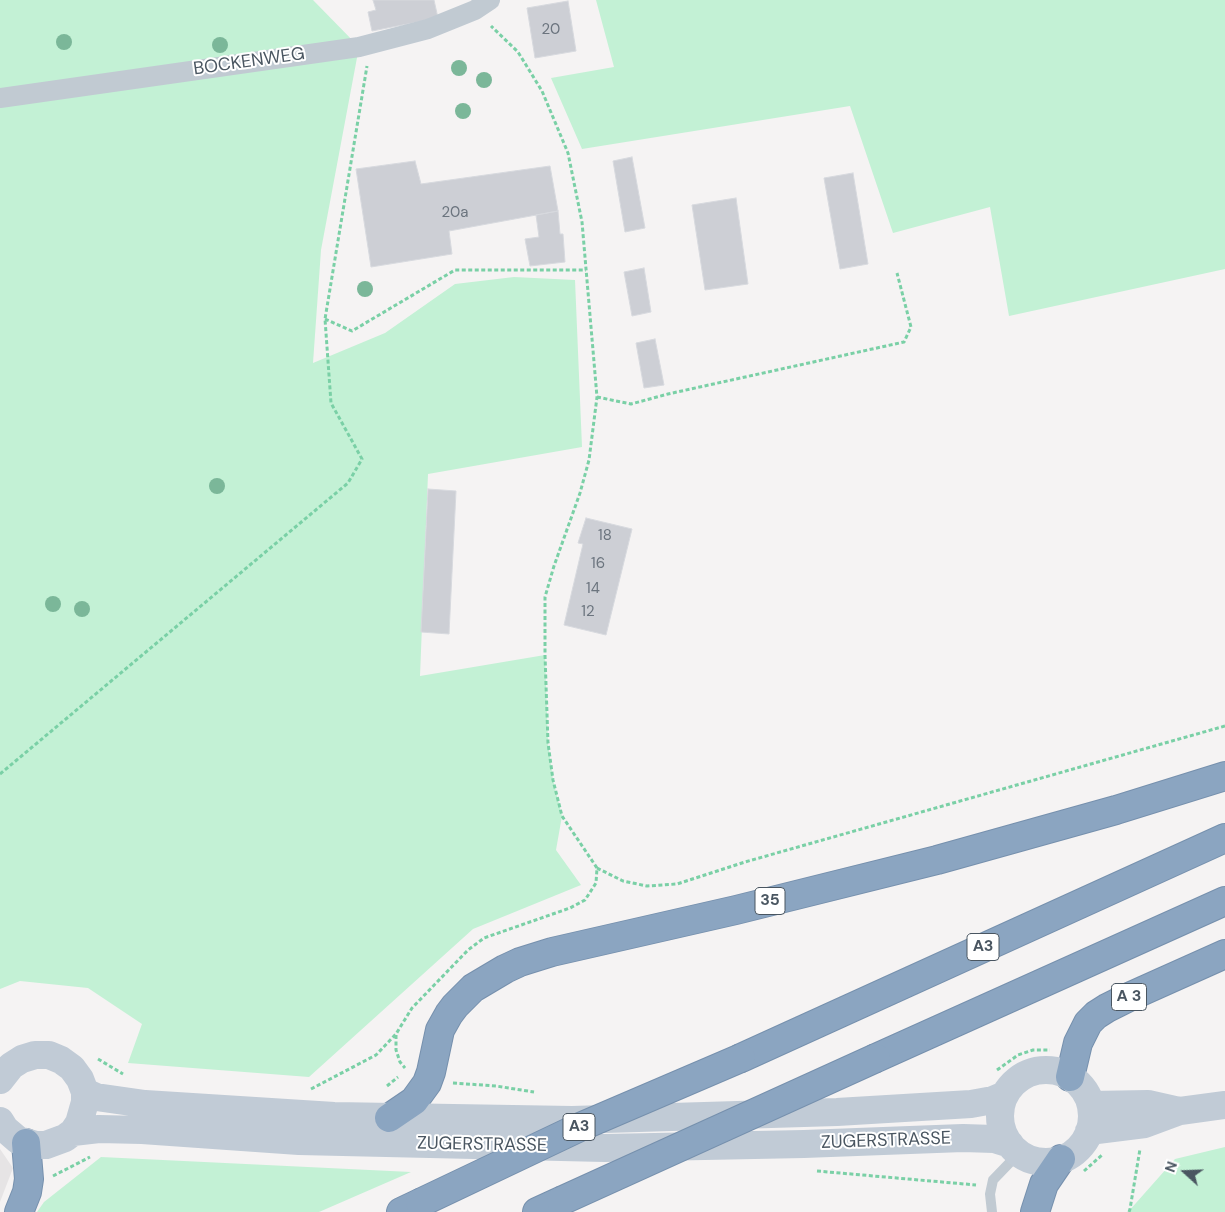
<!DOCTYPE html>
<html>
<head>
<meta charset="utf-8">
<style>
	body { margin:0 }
	#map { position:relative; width:1225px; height:1212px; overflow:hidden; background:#f5f3f3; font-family:"DM Sans",sans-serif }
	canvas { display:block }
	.north { position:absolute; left:1160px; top:1147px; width:50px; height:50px; -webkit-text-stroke:4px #fff; paint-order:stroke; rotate:290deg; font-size:14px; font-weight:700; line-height:20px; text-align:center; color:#4a5661 }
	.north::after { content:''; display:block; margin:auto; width:18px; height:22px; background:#4a5661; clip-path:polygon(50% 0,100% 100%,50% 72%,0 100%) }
</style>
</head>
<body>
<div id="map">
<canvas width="1225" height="1212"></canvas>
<div class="north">N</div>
</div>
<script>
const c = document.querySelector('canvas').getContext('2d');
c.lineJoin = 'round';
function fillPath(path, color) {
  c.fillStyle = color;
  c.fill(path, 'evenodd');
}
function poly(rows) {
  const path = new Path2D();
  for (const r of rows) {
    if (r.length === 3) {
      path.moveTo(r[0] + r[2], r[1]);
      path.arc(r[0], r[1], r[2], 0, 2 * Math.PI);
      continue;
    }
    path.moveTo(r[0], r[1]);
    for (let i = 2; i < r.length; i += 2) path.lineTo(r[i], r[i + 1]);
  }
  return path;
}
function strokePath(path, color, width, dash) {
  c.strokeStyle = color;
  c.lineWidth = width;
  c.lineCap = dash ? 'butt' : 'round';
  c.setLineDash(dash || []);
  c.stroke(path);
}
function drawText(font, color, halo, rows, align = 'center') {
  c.font = font + ' "DM Sans",sans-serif';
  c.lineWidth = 4;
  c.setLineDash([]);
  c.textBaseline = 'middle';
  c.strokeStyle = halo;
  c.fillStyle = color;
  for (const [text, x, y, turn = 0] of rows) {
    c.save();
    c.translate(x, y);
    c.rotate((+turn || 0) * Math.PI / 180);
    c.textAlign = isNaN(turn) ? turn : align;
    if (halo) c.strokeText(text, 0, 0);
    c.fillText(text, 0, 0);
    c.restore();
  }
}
fillPath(poly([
	[0,1149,13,1168,0,1202]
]), '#e6e4e5');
fillPath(poly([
	[0,0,313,0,359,47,321,250,313,363,385,333,455,284,514,277,575,280,582,447,428,474,420,676,545,655,548,743,553,780,562,816,556,850,581,885,473,929,309,1077,128,1063,142,1024,88,988,20,981,0,989],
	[596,0,1225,0,1225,269,1009,316,990,207,893,233,850,106,582,149,551,78,614,67],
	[1225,1147,1225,1212,1128,1212,1175,1159],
	[101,1157,411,1172,319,1212,37,1212,44,1202]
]), '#c3f1d5');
const building = poly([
	[373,0,434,0,438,18,372,31,368,12,376,10,373,0],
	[568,1,576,51,535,58,527,8,568,1],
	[632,157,645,228,625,232,613,161,632,157],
	[415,161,421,184,550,166,558,211,449,231,452,254,371,267,356,169,415,161],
	[853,173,868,264,840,269,824,178,853,173],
	[736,198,748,284,705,290,692,205,736,198],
	[558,211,560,234,563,234,565,262,530,266,525,239,539,237,536,215,558,211],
	[644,268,651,312,632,316,624,272,644,268],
	[655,339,664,385,644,388,636,343,655,339],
	[428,489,456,491,449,634,421,632,428,489],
	[586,518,632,529,606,635,564,625,583,544,578,543,586,518]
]);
fillPath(building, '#cdcfd5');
strokePath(building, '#d7d9de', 1);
const highway = poly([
	[741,1058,1225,838],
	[876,1058,1225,901],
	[1070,1077,1078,1043,1088,1023,1096,1015,1107,1008,1129,997,1225,954],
	[389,1118,414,1101,427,1083,431,1072,440,1030,449,1014,455,1006,473,988,505,969,520,962,552,952,736,910,937,860,1116,810,1225,776],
	[19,1212,27,1192,29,1179,26,1143],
	[401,1212,420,1203],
	[537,1212,561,1201],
	[1035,1212,1044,1184,1061,1159]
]);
strokePath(highway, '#7690ad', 30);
strokePath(poly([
	[325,319,352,331,455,270,586,270],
	[597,397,631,404,668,394,904,342,911,327,897,273],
	[0,774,348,483,362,459,331,403,325,319,367,66],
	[597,868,623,881,647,886,677,884,745,862,1225,726],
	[396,1035,396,1050,400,1062,405,1068],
	[98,1059,123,1074],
	[997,1070,1018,1055,1033,1050,1050,1050],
	[453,1083,496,1086,534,1092],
	[387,1086,398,1077],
	[311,1089,376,1055,396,1034,412,1008,468,950,484,938,570,908,585,900,596,883,597,868,562,816,553,780,548,743,545,655,545,597,554,566,580,493,589,460,597,397,582,222,568,153,542,91,518,52,491,26],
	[817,1171,976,1185],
	[1084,1171,1102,1155],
	[53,1176,90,1157],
	[1129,1212,1130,1209,1140,1149]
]), '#7ad0a6', 3, [4, 2.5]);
strokePath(poly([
	[992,1212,990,1194,993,1180,1019,1153]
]), '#c1cad2', 10);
strokePath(poly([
	[0,98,359,47,428,29,475,10,490,0]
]), '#c1cad2', 20);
strokePath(poly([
	[1046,1116,46],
	[0,1080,11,1066,22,1059,35,1055,49,1055,61,1060,72,1068,80,1079,85,1092,85,1102,79,1123,73,1132,65,1138,46,1145,36,1145,18,1140,5,1129,0,1121],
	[85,1092,96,1097,145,1104,334,1116,572,1120,837,1112,971,1104,993,1100,1005,1095],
	[1091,1105,1148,1104,1179,1111],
	[1089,1131,1145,1124,1180,1111,1225,1105],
	[73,1132,99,1129,142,1130,299,1141,605,1148,804,1144,963,1138,994,1139,1010,1144]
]), '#c1cbd6', 28);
strokePath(highway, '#8ba5c1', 28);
const highwayBridge = poly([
	[561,1201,876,1058],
	[420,1203,580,1127,741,1058]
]);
strokePath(highwayBridge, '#7690ad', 30, []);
strokePath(highwayBridge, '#8ba5c1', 28);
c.fillStyle = '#7bb799';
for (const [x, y] of [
	[64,42],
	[220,45],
	[459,68],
	[484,80],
	[463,111],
	[365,289],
	[217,486],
	[53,604],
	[82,609]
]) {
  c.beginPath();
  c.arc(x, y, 8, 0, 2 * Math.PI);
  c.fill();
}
drawText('15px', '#6b747e', null, [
	["20",551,30],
	["20a",455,213],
	["18",605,536],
	["16",598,564],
	["14",593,589],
	["12",588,612]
]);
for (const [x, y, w] of [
	[770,901,30],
	[983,947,32],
	[1129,997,35],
	[579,1127,32]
]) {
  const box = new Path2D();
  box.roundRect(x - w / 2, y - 13.5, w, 27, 4);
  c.fillStyle = '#fff';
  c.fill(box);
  strokePath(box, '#4a5661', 1);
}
drawText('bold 16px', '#4a5661', null, [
	["35",770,901],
	["A3",983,947],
	["A 3",1129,997],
	["A3",579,1127]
]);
drawText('18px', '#4a5661', '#fff', [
	["BOCKENWEG",249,62,-8],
	["ZUGERSTRASSE",886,1141,-2],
	["ZUGERSTRASSE",482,1145,1]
]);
</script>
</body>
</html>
